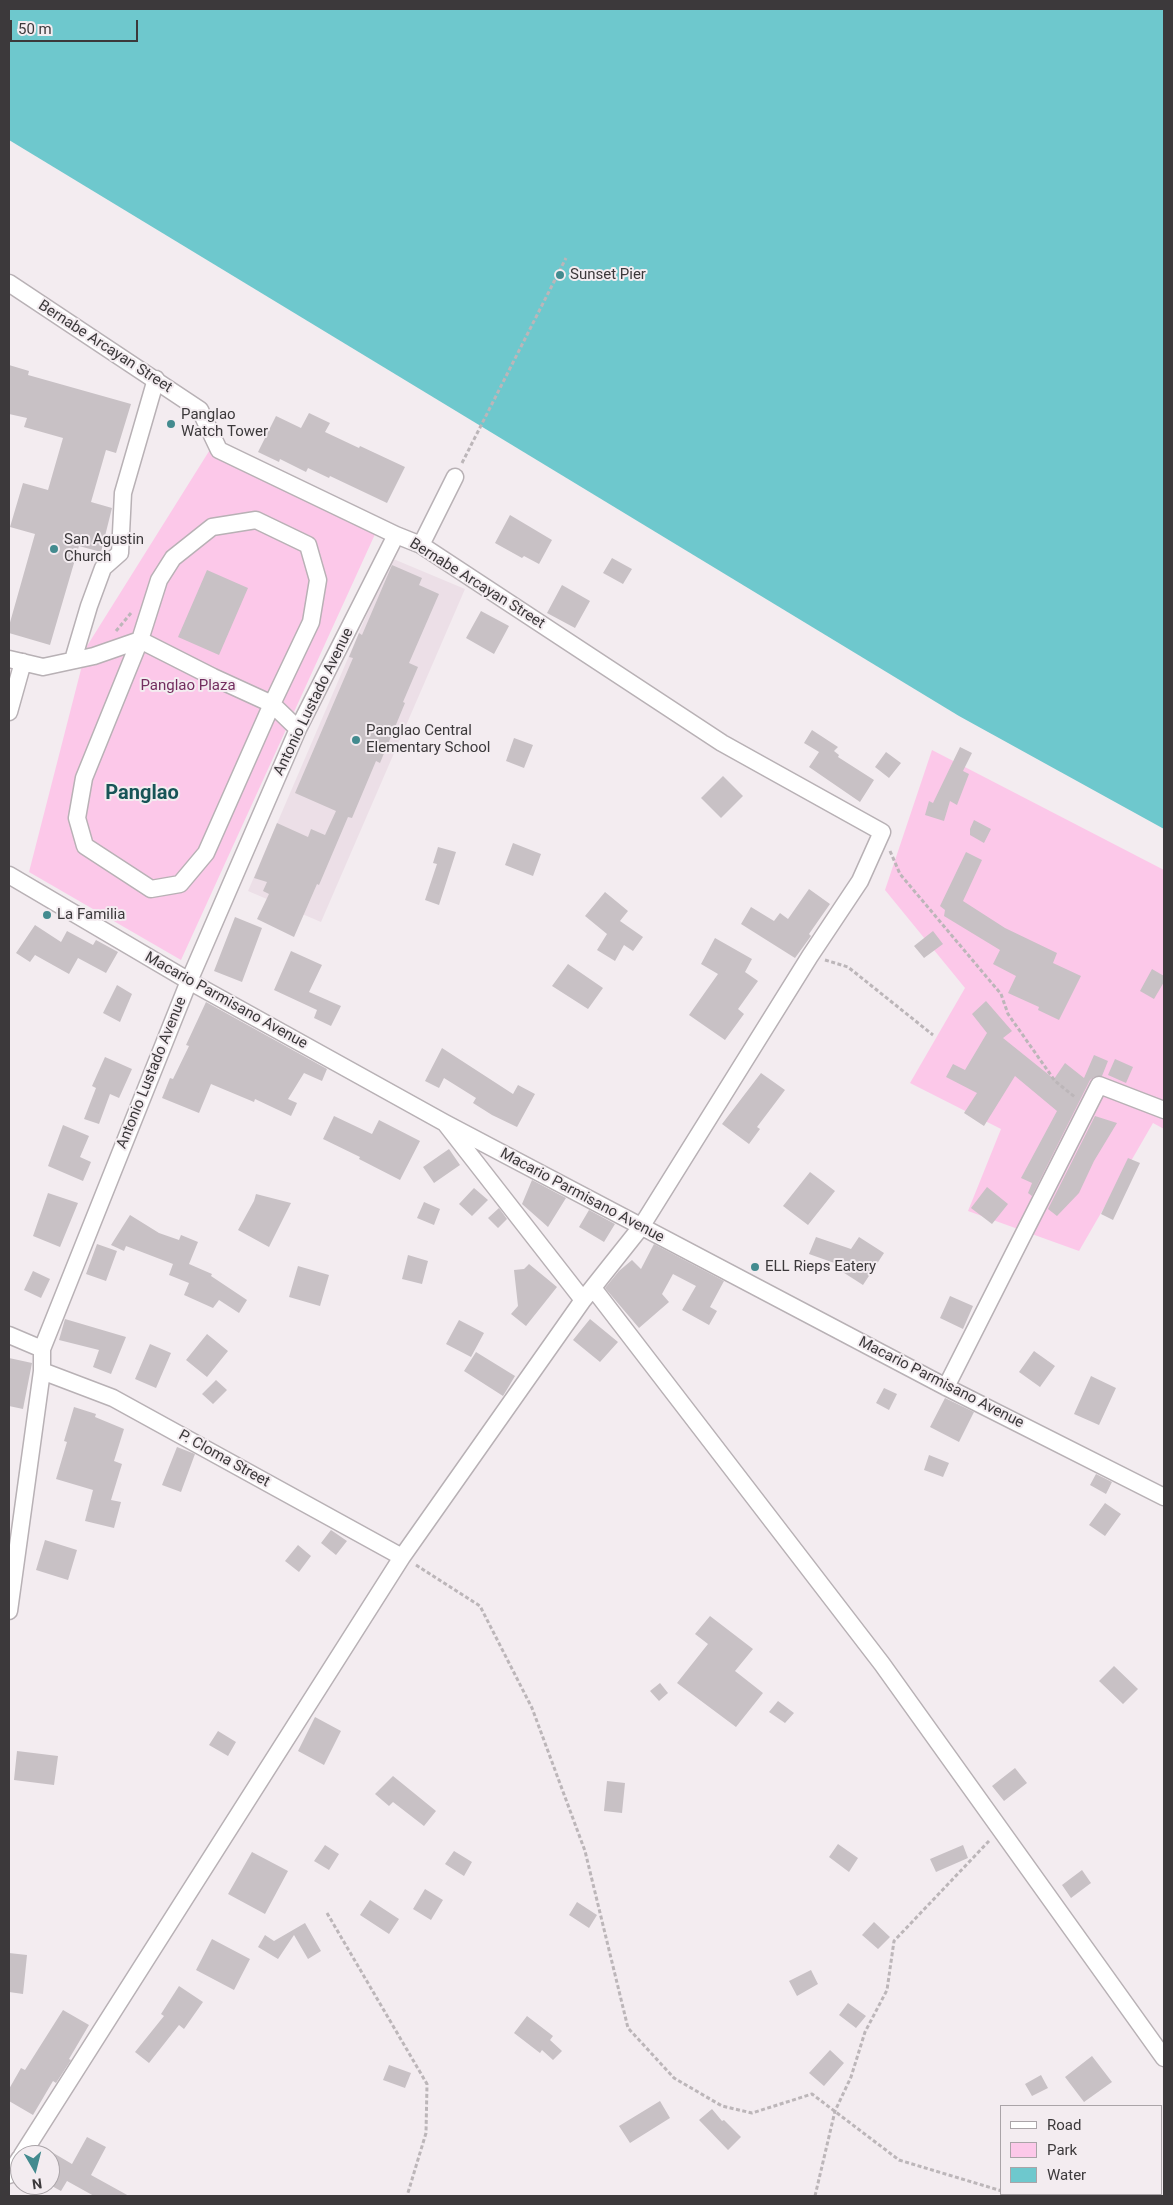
<!DOCTYPE html>
<html>
<head>
<meta charset="utf-8">
<style>
	body { margin:0 }
	#map { position:relative; width:1173px; height:2205px; overflow:hidden; background:#f3ecf0; font-family:Roboto,sans-serif }
	canvas { display:block }
	.frame { position:absolute; inset:0; border:10px solid #3c393b; pointer-events:none }
	.legend { position:absolute; left:1000px; top:2105px; width:162px; height:90px; box-sizing:border-box; background:#f3ecf0; border:1px solid #aaa4a8; margin:0; padding:6px 9px; list-style:none; font-size:15px; color:#3c393b }
	.legend li { display:flex; align-items:center; gap:10px; height:25px }
	.legend b { width:25px; border:1px solid #aaa4a8 }
	.north { position:absolute; left:10px; top:2145px; width:50px; height:50px; box-sizing:border-box; background:#f3ecf0; border:1px solid #aaa4a8; border-radius:50%; rotate:172deg; font-size:14px; font-weight:700; line-height:20px; text-align:center; color:#3c393b }
	.north::after { content:''; display:block; margin:auto; width:18px; height:22px; background:#438b8f; clip-path:polygon(50% 0,100% 100%,50% 72%,0 100%) }
	.scale { position:absolute; left:10px; top:20px; width:128px; height:22px; box-sizing:border-box; border:2px solid #3c393b; border-top:0; padding-left:6px; font-size:15px; line-height:18px; white-space:nowrap; color:#3c393b; -webkit-text-stroke:4px #f3ecf0; paint-order:stroke }
</style>
</head>
<body>
<div id="map">
<canvas width="1173" height="2205"></canvas>
<div class="frame"></div>
<ul class="legend">
<li><b style="height:6px;background:#fff"></b>Road</li>
<li><b style="height:14px;background:#fcc8e9"></b>Park</li>
<li><b style="height:14px;background:#6ec8cd"></b>Water</li>
</ul>
<div class="north">N</div>
<div class="scale">50 m</div>
</div>
<script>
const c = document.querySelector('canvas').getContext('2d');
c.lineJoin = 'round';
function fillPath(path, color) {
  c.fillStyle = color;
  c.fill(path, 'evenodd');
}
function poly(rows) {
  const path = new Path2D();
  for (const r of rows) {
    path.moveTo(r[0], r[1]);
    for (let i = 2; i < r.length; i += 2) path.lineTo(r[i], r[i + 1]);
  }
  return path;
}
function strokePath(path, color, width, dash) {
  c.strokeStyle = color;
  c.lineWidth = width;
  c.lineCap = dash ? 'butt' : 'round';
  c.setLineDash(dash || []);
  c.stroke(path);
}
function drawText(font, color, halo, rows, align = 'center') {
  c.font = font + ' Roboto,sans-serif';
  c.lineWidth = 4;
  c.setLineDash([]);
  c.textBaseline = 'middle';
  c.strokeStyle = halo;
  c.fillStyle = color;
  for (const [text, x, y, turn = 0] of rows) {
    c.save();
    c.translate(x, y);
    c.rotate((+turn || 0) * Math.PI / 180);
    c.textAlign = isNaN(turn) ? turn : align;
    if (halo) c.strokeText(text, 0, 0);
    c.fillText(text, 0, 0);
    c.restore();
  }
}
fillPath(poly([
	[391,558,465,589,321,922,248,891]
]), '#ecdfe7');
fillPath(poly([
	[211,448,376,532,181,960,29,872,87,646],
	[932,750,1164,870,1164,1129,1153,1123,1079,1251,968,1211,1001,1129,910,1083,965,988,885,890]
]), '#fcc8e9');
fillPath(poly([
	[9,9,1164,9,1164,829,959,716,9,140]
]), '#6ec8cd');
fillPath(poly([
	[9,365,29,371,28,375,131,404,116,453,106,450,91,502,112,508,101,552,79,546,50,645,9,633,9,626,35,534,10,527,23,483,48,490,63,438,24,427,27,418,9,414],
	[309,413,330,423,325,432,359,448,360,446,405,467,387,503,330,476,329,478,308,468,306,472,280,459,279,462,258,452,276,416,301,428],
	[510,515,552,540,539,564,524,556,522,558,495,543],
	[612,558,632,569,623,584,603,573],
	[392,565,422,578,419,585,439,594,409,663,418,667,403,702,405,703,380,763,376,761,352,818,348,817,319,885,317,884,294,937,257,919,269,894,263,891,267,882,254,878,277,823,308,837,311,829,325,835,336,811,295,793,353,658,349,657,359,633,362,635],
	[207,570,248,588,219,655,178,637],
	[562,585,590,601,575,628,547,613],
	[481,611,509,626,494,654,466,638],
	[812,730,838,747,834,751,839,755,838,757,874,780,860,802,809,767,819,752,804,743],
	[514,738,533,745,524,768,506,761],
	[960,747,972,753,963,771,969,774,957,805,950,801,944,821,925,815,929,801,933,803],
	[886,752,901,763,889,778,875,767],
	[723,776,743,796,721,818,701,798],
	[974,820,991,829,984,843,970,835,970,829],
	[513,843,541,854,533,876,505,865],
	[438,847,456,852,439,905,425,900,437,864,433,863],
	[966,852,982,860,963,901,1005,928,1057,953,1053,963,1081,976,1059,1020,1038,1010,1039,1007,1008,993,1016,976,993,964,1000,950,944,916,945,910,940,906],
	[809,889,830,904,809,934,811,936,795,958,741,924,751,907,774,921,780,913,788,919],
	[605,892,628,911,620,921,643,937,633,951,624,945,615,961,597,950,607,934,585,916],
	[235,917,262,928,242,982,214,971],
	[35,925,61,942,67,931,93,945,96,940,118,952,106,973,78,958,69,974,35,955,30,962,16,953],
	[933,931,943,944,924,958,914,946],
	[715,938,752,959,745,972,758,981,738,1009,744,1014,725,1040,689,1015,718,974,701,964],
	[291,951,322,965,309,992,341,1006,331,1026,314,1018,317,1010,274,990],
	[568,964,603,988,588,1009,552,986],
	[1152,969,1164,976,1164,982,1154,999,1140,991],
	[117,985,132,994,120,1022,103,1013],
	[986,1001,1012,1031,1003,1038,1054,1079,1065,1063,1084,1078,1094,1055,1108,1061,1102,1076,1094,1077,1090,1080,1032,1196,1028,1193,1032,1183,1021,1178,1057,1111,1015,1076,984,1126,964,1113,977,1093,946,1077,953,1064,965,1070,987,1033,972,1014],
	[206,1002,327,1069,322,1081,304,1073,288,1099,297,1103,291,1116,255,1099,254,1102,211,1084,199,1113,162,1098,170,1078,173,1079,189,1046,186,1045],
	[442,1048,513,1094,518,1085,535,1094,517,1127,492,1115,473,1103,476,1098,444,1078,439,1088,425,1081],
	[105,1057,132,1069,119,1098,110,1094,99,1124,84,1119,96,1088,92,1086],
	[1115,1059,1133,1067,1126,1083,1108,1075],
	[761,1073,785,1090,757,1127,760,1129,749,1144,722,1124],
	[334,1116,372,1134,379,1120,420,1141,400,1180,359,1159,360,1157,323,1139],
	[1095,1116,1117,1123,1094,1161,1079,1193,1057,1216,1048,1209],
	[63,1125,89,1136,80,1157,91,1162,83,1181,48,1166],
	[449,1149,460,1165,434,1183,423,1167],
	[1128,1158,1140,1163,1113,1220,1101,1214],
	[810,1172,835,1191,808,1225,783,1206],
	[532,1180,566,1198,548,1227,522,1204],
	[987,1187,1008,1204,992,1224,971,1208],
	[474,1188,488,1200,472,1216,459,1204],
	[48,1193,78,1203,60,1247,33,1236],
	[256,1194,291,1203,269,1247,238,1230,254,1201],
	[424,1202,440,1209,434,1225,417,1218],
	[499,1208,507,1219,498,1228,488,1218],
	[589,1210,615,1224,604,1242,579,1227],
	[130,1215,159,1233,179,1240,181,1235,198,1242,189,1264,212,1274,211,1276,247,1300,239,1313,219,1300,213,1308,184,1295,189,1283,169,1275,173,1264,126,1246,124,1251,111,1245],
	[816,1237,851,1249,859,1237,884,1253,863,1285,838,1269,840,1265,809,1254],
	[97,1244,117,1251,106,1281,86,1274],
	[654,1244,724,1281,710,1307,717,1311,709,1325,682,1310,696,1286,673,1274,662,1294,669,1302,639,1328,605,1288,619,1271,632,1260,641,1269],
	[408,1255,428,1261,422,1284,402,1279],
	[529,1264,557,1287,526,1326,511,1314,518,1306,514,1270,524,1269],
	[298,1266,329,1275,320,1306,289,1297],
	[33,1271,50,1279,41,1298,24,1290],
	[950,1296,973,1306,963,1329,940,1318],
	[65,1319,126,1337,111,1374,93,1367,99,1350,59,1340],
	[590,1319,618,1342,600,1362,573,1340],
	[459,1320,484,1333,471,1357,446,1344],
	[207,1334,228,1351,207,1377,186,1360],
	[150,1344,171,1353,156,1388,135,1379],
	[1034,1351,1055,1366,1040,1387,1019,1372],
	[476,1352,515,1376,503,1396,464,1371],
	[9,1358,32,1363,23,1409,9,1406],
	[1091,1376,1116,1388,1099,1425,1074,1414],
	[216,1380,227,1390,213,1404,202,1394],
	[884,1388,897,1394,889,1410,876,1403],
	[945,1398,974,1412,959,1442,930,1427],
	[74,1407,96,1414,95,1417,124,1429,114,1461,122,1464,111,1500,121,1502,114,1528,85,1521,93,1490,56,1479,67,1442,64,1441],
	[177,1447,195,1454,181,1492,162,1485],
	[929,1455,949,1463,943,1477,924,1470],
	[1096,1474,1112,1482,1106,1494,1090,1485],
	[1105,1503,1121,1514,1105,1536,1089,1525],
	[331,1530,347,1541,336,1555,321,1543],
	[45,1540,77,1550,68,1580,36,1570],
	[298,1545,311,1556,299,1572,285,1561],
	[710,1616,753,1649,735,1671,763,1693,736,1727,677,1683,708,1644,695,1634],
	[1114,1666,1138,1689,1123,1704,1099,1681],
	[660,1683,668,1693,659,1701,650,1691],
	[778,1701,794,1713,785,1723,769,1712],
	[315,1717,341,1731,324,1765,298,1751],
	[218,1731,236,1742,228,1756,209,1745],
	[17,1751,58,1756,54,1785,14,1780],
	[1015,1768,1027,1783,1004,1801,992,1786],
	[393,1776,436,1811,424,1826,393,1802,389,1806,375,1794],
	[607,1781,625,1783,622,1813,604,1811],
	[838,1844,858,1858,849,1872,829,1857],
	[325,1845,339,1854,329,1870,314,1861],
	[963,1845,968,1858,936,1872,930,1859],
	[454,1851,472,1862,464,1876,445,1864],
	[252,1852,288,1871,265,1914,228,1894],
	[1082,1870,1091,1883,1071,1898,1062,1885],
	[425,1889,443,1900,431,1920,413,1909],
	[370,1900,399,1919,389,1934,360,1915],
	[577,1902,597,1915,589,1928,569,1915],
	[874,1922,890,1937,878,1949,862,1935],
	[305,1923,321,1951,308,1959,294,1935,278,1959,258,1947,265,1935,274,1941],
	[212,1939,250,1959,234,1990,196,1970],
	[9,1953,27,1955,23,1994,9,1992],
	[811,1970,818,1984,797,1996,789,1981],
	[179,1986,203,2002,184,2029,179,2025,149,2063,135,2052,164,2016,161,2014],
	[848,2003,866,2016,856,2028,839,2015],
	[63,2010,89,2025,69,2059,71,2060,56,2083,53,2081,33,2115,9,2101,9,2089,21,2068,25,2070],
	[527,2016,553,2036,550,2040,562,2051,553,2060,542,2050,540,2053,514,2033],
	[830,2050,844,2063,824,2086,809,2073],
	[1092,2056,1112,2082,1084,2102,1065,2077],
	[389,2065,411,2073,405,2088,383,2080],
	[1041,2075,1048,2088,1032,2096,1025,2084],
	[660,2101,670,2118,630,2143,619,2126],
	[712,2109,722,2121,724,2120,741,2137,728,2150,699,2120],
	[87,2137,106,2147,91,2175,129,2196,94,2196,67,2181,61,2191,50,2185,50,2151,72,2164]
]), '#c8c1c5');
const minor = poly([
	[9,283,200,410,219,450,396,535,421,545,722,743,882,832,860,881,810,956,641,1227,583,1300,445,1123],
	[256,520,308,545,318,580,311,622,272,704,206,853,180,884,151,889,85,846,77,818,84,778,140,640,159,580,173,558,212,527,256,520],
	[421,545,455,477],
	[9,659,43,667,94,656,140,640,213,677,272,704,298,729],
	[73,660,89,606,103,568,120,553,123,493,156,379],
	[9,712,23,662],
	[9,875,189,981,445,1123,946,1387,1164,1497],
	[593,1288,882,1664,1164,2058],
	[9,1335,42,1349],
	[42,1371,113,1398,402,1557],
	[946,1387,1099,1085,1164,1110],
	[9,1611,42,1371,42,1349,189,981,298,729,396,535],
	[22,2155,402,1557,583,1300],
	[9,2175,20,2158]
]);
strokePath(minor, '#b8b1b5', 19);
strokePath(poly([
	[462,463,566,258],
	[116,631,131,613],
	[890,851,900,874,1001,994,1008,1014,1055,1081,1076,1098],
	[825,960,848,967,933,1035],
	[416,1565,480,1606,532,1708,585,1851,628,2028,674,2078,722,2106,752,2113,812,2094,899,2160,1002,2191],
	[327,1913,427,2084,426,2133,407,2196],
	[1012,2194,1020,2196],
	[815,2196,835,2111,851,2077,865,2032,887,1990,894,1941,989,1841]
]), '#bcb6b9', 3, [4, 2.5]);
strokePath(minor, '#fff', 16);
for (const [x, y, r, color] of [
	[560,275,5,"#438b8f"],
	[171,424,5,"#438b8f"],
	[54,549,5,"#438b8f"],
	[356,740,5,"#438b8f"],
	[47,915,5,"#438b8f"],
	[755,1267,5,"#438b8f"]
]) {
  const dot = new Path2D();
  dot.arc(x, y, r, 0, 2 * Math.PI);
  c.fillStyle = color;
  c.fill(dot);
  strokePath(dot, '#f3ecf0', 2);
}
drawText('15px', '#3c393b', '#f3ecf0', [
	["Sunset Pier",570,275],
	["Panglao",181,415],
	["Watch Tower",181,432],
	["San Agustin",64,540],
	["Church",64,557],
	["Panglao Central",366,731],
	["Elementary School",366,748],
	["La Familia",57,915],
	["ELL Rieps Eatery",765,1267]
], 'left');
drawText('15px', '#3c393b', '#f3ecf0', [
	["Bernabe Arcayan Street",105,347,33],
	["Bernabe Arcayan Street",477,584,32],
	["Antonio Lustado Avenue",314,702,-64],
	["Macario Parmisano Avenue",226,1001,29],
	["Antonio Lustado Avenue",152,1073,-68],
	["Macario Parmisano Avenue",582,1196,28],
	["Macario Parmisano Avenue",941,1383,27],
	["P. Cloma Street",224,1459,29]
]);
drawText('15px', '#732e5f', '#f3ecf0', [
	["Panglao Plaza",188,686]
]);
drawText('bold 20px', '#175457', '#f3ecf0', [
	["Panglao",142,794]
]);
</script>
</body>
</html>
